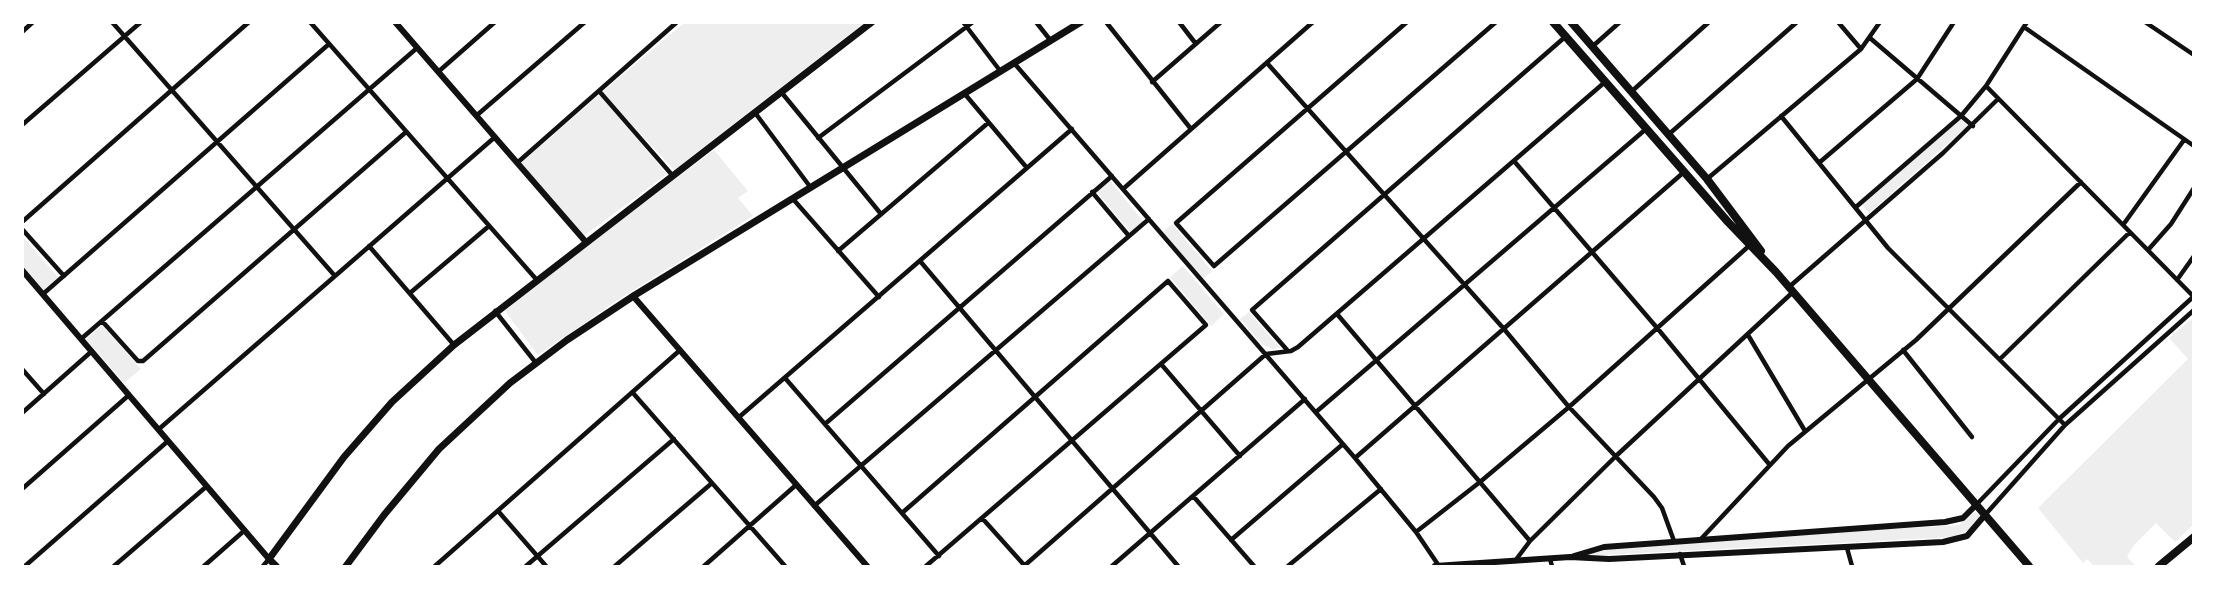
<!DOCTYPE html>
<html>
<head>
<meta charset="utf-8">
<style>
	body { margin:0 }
	#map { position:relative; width:2216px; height:589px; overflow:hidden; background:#fff; font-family:"Sofia Sans Condensed",sans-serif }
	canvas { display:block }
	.frame { position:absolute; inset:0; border:24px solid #fff; pointer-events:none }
</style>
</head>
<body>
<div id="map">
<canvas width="2216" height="589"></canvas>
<div class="frame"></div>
</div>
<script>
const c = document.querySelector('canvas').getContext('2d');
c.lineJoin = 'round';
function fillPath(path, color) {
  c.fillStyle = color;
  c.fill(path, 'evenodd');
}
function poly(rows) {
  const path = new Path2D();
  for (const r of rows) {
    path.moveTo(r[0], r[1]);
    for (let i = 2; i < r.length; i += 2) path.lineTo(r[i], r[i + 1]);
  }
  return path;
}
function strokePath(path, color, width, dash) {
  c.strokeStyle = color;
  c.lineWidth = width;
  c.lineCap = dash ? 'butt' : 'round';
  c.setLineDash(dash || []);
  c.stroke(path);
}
fillPath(poly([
	[684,23,864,23,674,170,602,92],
	[599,95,667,174,584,236,521,163],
	[1961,119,1968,126,1869,213,1862,205],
	[714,150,748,191,738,198,753,216,616,301,538,355,505,311,588,244],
	[1110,181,1143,221,1130,232,1097,192],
	[1172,224,1212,271,1203,279,1163,232],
	[22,236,58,277,43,290,23,267],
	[1183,266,1224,314,1211,326,1170,277],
	[1249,312,1280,348,1273,349,1263,345,1240,319],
	[2193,318,2193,525,2175,542,2156,523,2134,545,2127,557,2136,566,2094,566,2087,559,2083,563,2038,508,2188,359,2169,338],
	[102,325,141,369,124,383,86,339],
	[1975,512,1981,517,1970,529,1953,537,1583,556,1606,550,1849,531,1946,526,1959,525]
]), '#eee');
strokePath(poly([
	[112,22,335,276],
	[310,22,536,279],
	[963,22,1001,72],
	[1036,22,1051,41],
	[1106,22,1191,129],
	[1179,22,1196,44],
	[1407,22,1176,223,1214,266,1496,22],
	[1838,22,1861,49],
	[2145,22,2194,55],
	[2024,27,2194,146],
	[22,32,33,22],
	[1870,38,1973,126],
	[1593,46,1620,22],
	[1014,63,1355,458,1416,532,1439,566],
	[1267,63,1504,329,1569,407,1654,497,1662,508,1674,541],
	[438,72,495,22],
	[1152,82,1221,22],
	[1986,86,2194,297],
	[599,91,673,176],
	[1631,92,1709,22],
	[782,93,881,214],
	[964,93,1027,168],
	[756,114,811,188],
	[476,116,585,22],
	[1781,116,1888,248,2065,425],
	[22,125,141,22],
	[1668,135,1797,22],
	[818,138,973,22],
	[1514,161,1658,329,1769,464],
	[1820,162,1917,79,1954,22],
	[517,163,677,22],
	[1707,179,1861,49,1880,22],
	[1123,189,1313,22],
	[1092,192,1129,236],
	[793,199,879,297],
	[1856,207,1961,116,1986,86,2027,22],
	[22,222,249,22],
	[2123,225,2184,140],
	[22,229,64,276],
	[369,246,454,345],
	[2148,250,2171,224,2194,188],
	[838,251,988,123],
	[920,261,1178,566],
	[2177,280,2194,256],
	[1789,287,1943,153,1998,99],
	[410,293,489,226],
	[43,294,329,44],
	[495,311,536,363],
	[1337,314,1530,541],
	[102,321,138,361,143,361,406,132],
	[1748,335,1805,431],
	[81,339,417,48],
	[1903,350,1972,437],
	[1288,351,1252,310,1565,37],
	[2000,359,2130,232],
	[1161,364,1240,456],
	[22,369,44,394],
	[785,378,939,556],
	[633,393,785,566],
	[1316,412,1646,129],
	[22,413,92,351],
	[738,418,1072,129],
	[825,424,1112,176],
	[159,429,495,137],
	[1355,458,1684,172],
	[22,489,129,395],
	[1193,496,1254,566],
	[1976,505,2059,419,2193,297],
	[814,506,1149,219],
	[498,511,546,566],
	[902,513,1168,281,1206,325,926,566],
	[1985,515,2065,425,2194,310],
	[982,518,1025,566],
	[1416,532,1480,482,1569,407,1750,245],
	[1231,540,1343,444],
	[1700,540,1788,446,1916,340,2081,182],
	[1847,548,1852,566],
	[1680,554,1684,566],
	[1550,559,1552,566],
	[1515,561,1530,541,1616,456,1793,292],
	[25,566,168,441],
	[114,566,207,486],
	[204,566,245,530],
	[263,566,269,559],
	[435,566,679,351],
	[526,566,674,439],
	[615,566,712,483],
	[704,566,796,485],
	[1024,566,1266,354,1291,351,1298,347,1605,82],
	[1112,566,1305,399],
	[1288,566,1381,489]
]), '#111', 4.5);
strokePath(poly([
	[395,22,585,241],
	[22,270,269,559],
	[633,296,867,566],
	[1574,556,1604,547,1945,522,1963,518,1976,505],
	[1435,566,1570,557,1609,559,1943,542,1967,536,1985,515]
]), '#111', 6);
strokePath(poly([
	[276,566,269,559,344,457,392,402,454,345,872,22],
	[346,566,384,515,439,449,510,383,567,340,635,295,1081,22]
]), '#111', 7);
strokePath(poly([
	[1553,22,1728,222,1776,272,2029,566],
	[1571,22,1707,179,1761,251],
	[2159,566,2194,537]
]), '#111', 8);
</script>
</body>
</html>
